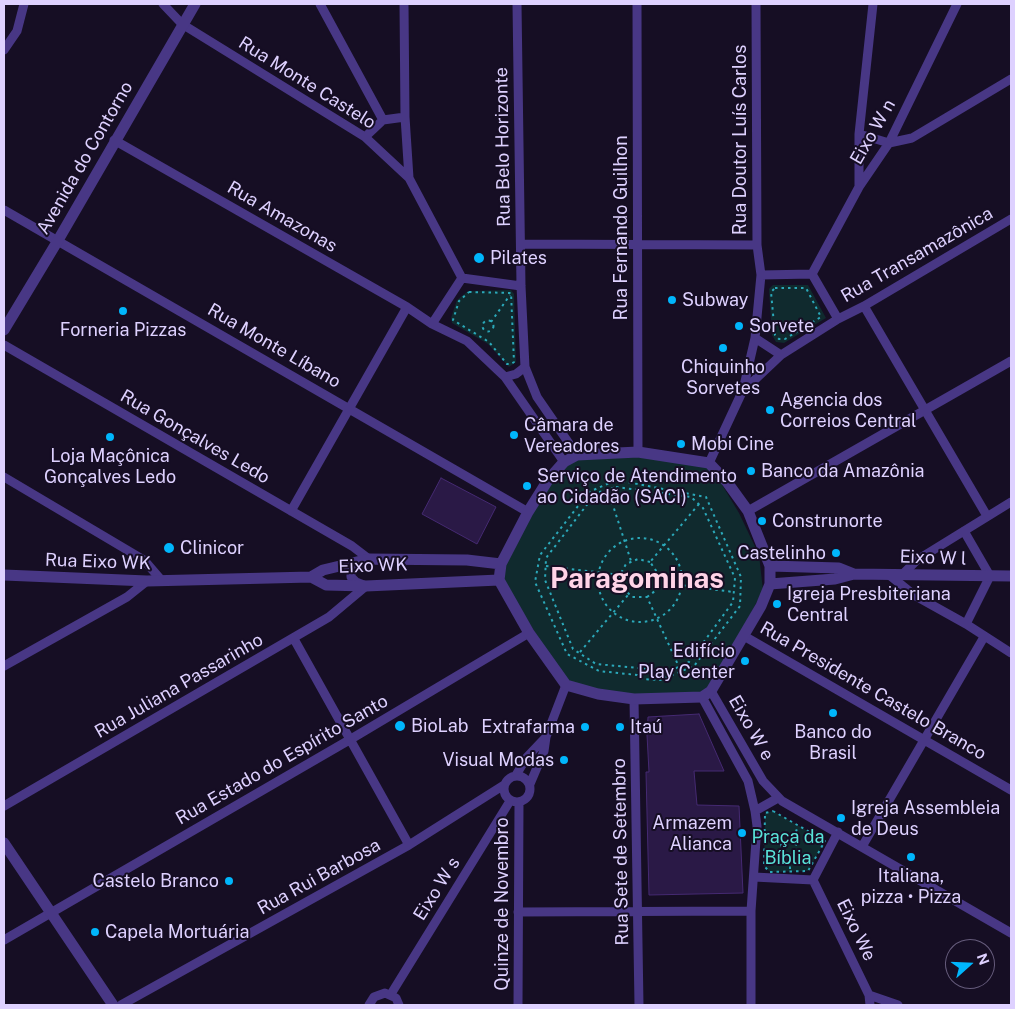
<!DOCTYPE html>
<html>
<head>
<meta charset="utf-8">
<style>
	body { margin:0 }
	#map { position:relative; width:1015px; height:1009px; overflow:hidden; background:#160e24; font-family:"Public Sans",sans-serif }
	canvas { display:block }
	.frame { position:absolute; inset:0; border:5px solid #ded1ff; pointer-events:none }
	.north { position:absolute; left:945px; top:939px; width:50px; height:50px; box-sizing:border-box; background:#160e24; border:1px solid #665c7c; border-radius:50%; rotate:70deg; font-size:14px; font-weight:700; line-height:20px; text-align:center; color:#ded1ff }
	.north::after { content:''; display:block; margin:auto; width:18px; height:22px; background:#00b6fc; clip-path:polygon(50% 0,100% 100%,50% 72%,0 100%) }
</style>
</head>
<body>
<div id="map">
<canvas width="1015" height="1009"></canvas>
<div class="frame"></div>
<div class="north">N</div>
</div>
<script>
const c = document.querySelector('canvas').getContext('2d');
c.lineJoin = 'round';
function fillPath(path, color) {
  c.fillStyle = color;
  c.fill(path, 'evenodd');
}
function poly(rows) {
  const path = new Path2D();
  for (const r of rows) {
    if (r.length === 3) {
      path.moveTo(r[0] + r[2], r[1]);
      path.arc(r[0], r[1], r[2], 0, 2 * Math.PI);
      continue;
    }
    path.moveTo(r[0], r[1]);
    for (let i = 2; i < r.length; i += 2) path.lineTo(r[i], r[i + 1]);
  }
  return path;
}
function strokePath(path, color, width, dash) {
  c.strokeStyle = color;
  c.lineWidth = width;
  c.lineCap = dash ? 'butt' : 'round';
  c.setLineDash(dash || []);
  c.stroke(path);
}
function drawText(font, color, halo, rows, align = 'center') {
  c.font = font + ' "Public Sans",sans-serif';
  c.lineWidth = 4;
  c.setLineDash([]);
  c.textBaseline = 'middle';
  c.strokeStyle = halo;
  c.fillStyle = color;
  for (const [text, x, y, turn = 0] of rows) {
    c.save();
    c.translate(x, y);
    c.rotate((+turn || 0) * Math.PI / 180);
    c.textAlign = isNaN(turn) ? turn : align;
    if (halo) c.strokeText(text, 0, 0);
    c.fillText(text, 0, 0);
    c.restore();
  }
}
fillPath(poly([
	[773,285,808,285,826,318,784,343,776,342,772,335,769,289],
	[511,290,514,294,516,362,509,367,488,344,452,323,451,318,457,300,468,291],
	[577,457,638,457,705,465,721,483,739,513,759,555,763,590,740,634,704,694,634,697,567,684,499,574,531,513,565,464],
	[773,811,825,841,808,871,770,872,764,866,765,813]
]), '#102a2e');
const building = poly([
	[441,478,496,507,477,544,422,514,441,478],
	[699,714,724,771,694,771,697,805,739,806,743,893,649,895,646,772,649,772,647,735,648,717,699,714]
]);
fillPath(building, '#2a1946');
strokePath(building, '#452a72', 1);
strokePath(poly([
	[775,288,806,288,821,317,785,339,779,339,775,335,771,292,775,288],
	[469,292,511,293,514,362,511,364,507,364,489,342,453,320,459,301,469,292],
	[488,326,5.5],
	[491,322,510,295],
	[616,480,706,497,741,577,740,606,694,666,660,680,641,679,637,675,599,671,567,654,535,582,540,555,589,492,616,480],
	[616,487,691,497,703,508,735,578,733,602,689,662,670,671,596,664,573,649,545,580,546,558,596,493,616,487],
	[608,490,631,561],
	[699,504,650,562,657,572,658,582,733,592],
	[640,580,42],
	[650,562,638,559,626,564,620,575,621,586,632,597,647,597,679,667],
	[546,566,620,575],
	[647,597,655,591,658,582],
	[580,652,628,595],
	[773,811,825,841,808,871,770,872,764,866,765,813,773,811],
	[766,835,781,844,793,840,798,826],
	[781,844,783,852,790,855],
	[790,869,790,855,795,851,796,845,793,840]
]), '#2ba8b9', 2, [2.5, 4]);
strokePath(poly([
	[163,4,182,24,365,137,409,178,462,278],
	[320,4,383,120],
	[404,4,405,117,409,178],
	[517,4,521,286,525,367,537,397,577,455],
	[637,4,638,452],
	[756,4,757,245,761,275],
	[4,50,17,31,24,4],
	[859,134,889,143,912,138,1011,79],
	[365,137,383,120,405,117],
	[114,140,407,307,432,324,467,341,505,377,564,462],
	[859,186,859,134,873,4],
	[4,210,528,512],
	[521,244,757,245],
	[812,274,859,187,889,143,957,4],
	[864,306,987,516],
	[838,319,864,306,1011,219],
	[432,324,462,278,521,286],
	[4,345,352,546,369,559,355,567,351,572,351,577,356,582,366,586,329,617,4,806],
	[505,377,516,374,525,367],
	[744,390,781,355],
	[709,463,743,390,755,338,761,275,812,274,838,319,781,355,755,338],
	[4,477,144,560,162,581],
	[291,511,407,307],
	[748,511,1011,361],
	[964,531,990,576,966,624],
	[888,574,914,595,966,624,1011,653],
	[902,575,917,560,1011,502],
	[744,636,1011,790],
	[294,639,409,845],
	[4,666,127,597,147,581],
	[711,691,763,781,782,801,1011,933],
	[702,697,748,781,755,811,757,826,751,911,751,1005],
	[634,699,639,1005],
	[516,775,527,757,546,737],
	[517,789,13],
	[530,784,544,751,546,737,566,685],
	[755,811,778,798],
	[863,845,984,637],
	[754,877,813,880],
	[813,880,869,995,870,1005],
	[813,880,838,832],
	[518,912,751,911],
	[4,940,351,739,529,633],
	[391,994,510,801],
	[869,995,898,1005],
	[121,1005,409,845,504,785],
	[369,1005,374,997,385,993,396,998,399,1005],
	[518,1005,519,803]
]), '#483785', 9);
strokePath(poly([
	[4,330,57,242,195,4],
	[638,452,709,463,727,482,748,511,770,566,770,584,761,606,711,691,702,697,634,699,598,694,566,685,529,633,499,580,501,564,528,512,548,480,564,462,577,455,638,452],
	[770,566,839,568,854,574],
	[4,575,147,581,311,577,326,585,366,586,499,580],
	[311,577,323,570,369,559,467,560,501,564],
	[770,584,835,579,854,574,1011,576],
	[4,843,113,1005]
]), '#483785', 11);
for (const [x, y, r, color] of [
	[479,258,6,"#00b6fc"],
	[672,300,5,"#00b6fc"],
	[123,311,5,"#00b6fc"],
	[739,326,5,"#00b6fc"],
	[723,348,5,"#00b6fc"],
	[770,410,5,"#00b6fc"],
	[514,435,5,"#00b6fc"],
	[110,437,5,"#00b6fc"],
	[681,444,5,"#00b6fc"],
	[751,471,5,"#00b6fc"],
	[527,486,5,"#00b6fc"],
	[762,521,5,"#00b6fc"],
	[169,548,6,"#00b6fc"],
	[836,553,5,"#00b6fc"],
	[777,604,5,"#00b6fc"],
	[745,661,5,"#00b6fc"],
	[833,713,5,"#00b6fc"],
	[400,726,6,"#00b6fc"],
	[585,727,5,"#00b6fc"],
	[620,727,5,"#00b6fc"],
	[564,760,5,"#00b6fc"],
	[841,818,5,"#00b6fc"],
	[742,833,5,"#00b6fc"],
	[911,857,5,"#00b6fc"],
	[229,881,5,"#00b6fc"],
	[95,932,5,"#00b6fc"]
]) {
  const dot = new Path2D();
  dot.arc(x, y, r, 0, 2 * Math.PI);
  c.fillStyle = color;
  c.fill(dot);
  strokePath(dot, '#160e24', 2);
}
drawText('18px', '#ded1ff', '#160e24', [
	["Rua Monte Castelo",307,83,32],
	["Eixo W n",873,132,-60],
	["Rua Doutor Luís Carlos",740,140,-90],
	["Rua Belo Horizonte",503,147,-91],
	["Avenida do Contorno",85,158,-60],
	["Rua Amazonas",282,217,30],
	["Rua Fernando Guilhon",621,228,-90],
	["Rua Transamazônica",917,255,-30],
	["Rua Monte Líbano",274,346,30],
	["Rua Gonçalves Ledo",195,437,30],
	["Eixo W l",933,558,2],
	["Rua Eixo WK",98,562,2],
	["Eixo WK",373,566,-2],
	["Rua Juliana Passarinho",179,686,-30],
	["Rua Presidente Castelo Branco",873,691,30],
	["Eixo W e",751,728,60],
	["Rua Estado do Espírito Santo",282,760,-30],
	["Rua Sete de Setembro",621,852,-91],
	["Rua Rui Barbosa",319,877,-29],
	["Eixo W s",437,889,-58],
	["Quinze de Novembro",502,904,-90],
	["Eixo We",856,930,64]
]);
drawText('18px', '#ded1ff', '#160e24', [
	["Pilates",490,258],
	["Subway",682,300],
	["Sorvete",749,326],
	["Forneria Pizzas",123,330,"center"],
	["Chiquinho",723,367,"center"],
	["Sorvetes",723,388,"center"],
	["Agencia dos",780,400],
	["Correios Central",780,421],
	["Câmara de",524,425],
	["Vereadores",524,446],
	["Mobi Cine",691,444],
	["Loja Maçônica",110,456,"center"],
	["Gonçalves Ledo",110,477,"center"],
	["Banco da Amazônia",761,471],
	["Serviço de Atendimento",537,476],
	["ao Cidadão (SACI)",537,497],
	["Construnorte",772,521],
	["Clinicor",180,548],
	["Castelinho",826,553,"right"],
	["Igreja Presbiteriana",787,594],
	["Central",787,615],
	["Edifício",735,651,"right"],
	["Play Center",735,672,"right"],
	["BioLab",411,726],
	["Extrafarma",575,727,"right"],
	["Itaú",630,727],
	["Banco do",833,732,"center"],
	["Brasil",833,753,"center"],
	["Visual Modas",554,760,"right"],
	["Igreja Assembleia",851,808],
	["de Deus",851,829],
	["Armazem",732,823,"right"],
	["Alianca",732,844,"right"],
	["Italiana,",911,876,"center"],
	["pizza • Pizza",911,897,"center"],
	["Castelo Branco",219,881,"right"],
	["Capela Mortuária",105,932]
], 'left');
drawText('18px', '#59e3d9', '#160e24', [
	["Praça da",788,837],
	["Bíblia",788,858]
]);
drawText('bold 28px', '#ffd3e7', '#160e24', [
	["Paragominas",637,579]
]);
</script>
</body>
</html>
